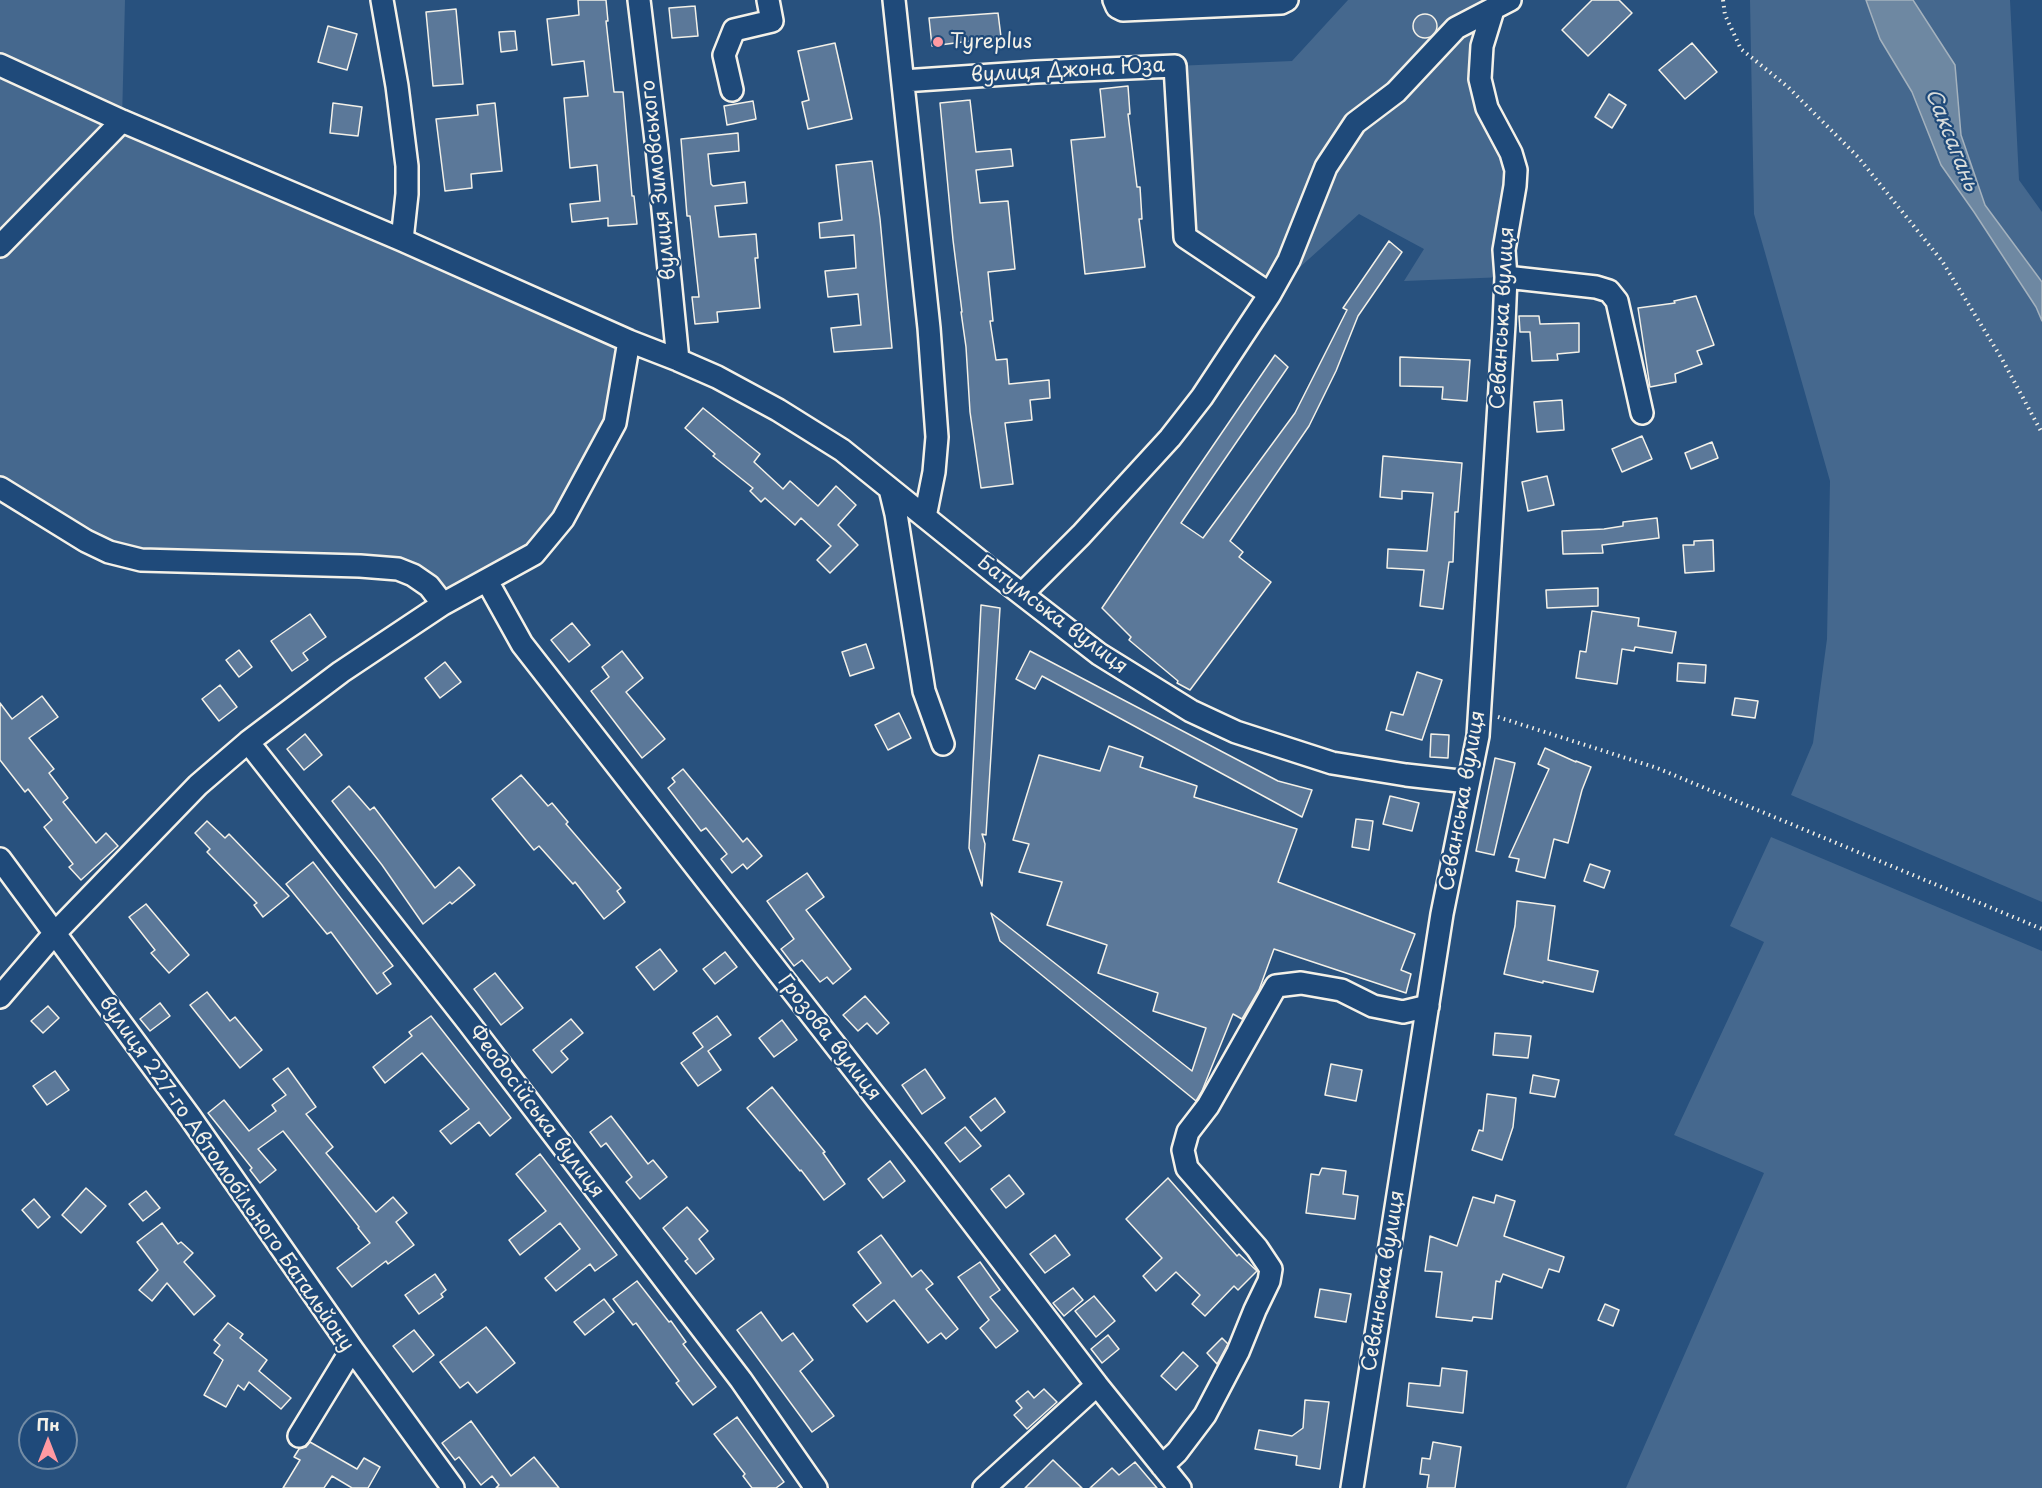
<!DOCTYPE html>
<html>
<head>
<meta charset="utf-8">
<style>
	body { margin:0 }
	#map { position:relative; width:2042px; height:1488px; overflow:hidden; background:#28517e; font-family:"Playpen Sans",sans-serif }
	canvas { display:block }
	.north { position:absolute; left:18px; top:1410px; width:60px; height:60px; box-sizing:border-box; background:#1f4a7a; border:2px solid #748da6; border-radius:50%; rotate:0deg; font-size:16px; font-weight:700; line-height:24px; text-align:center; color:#f4f1e8 }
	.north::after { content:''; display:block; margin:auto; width:21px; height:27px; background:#ff9aa2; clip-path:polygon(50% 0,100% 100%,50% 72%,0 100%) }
</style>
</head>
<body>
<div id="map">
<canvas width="2042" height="1488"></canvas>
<div class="north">Пн</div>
</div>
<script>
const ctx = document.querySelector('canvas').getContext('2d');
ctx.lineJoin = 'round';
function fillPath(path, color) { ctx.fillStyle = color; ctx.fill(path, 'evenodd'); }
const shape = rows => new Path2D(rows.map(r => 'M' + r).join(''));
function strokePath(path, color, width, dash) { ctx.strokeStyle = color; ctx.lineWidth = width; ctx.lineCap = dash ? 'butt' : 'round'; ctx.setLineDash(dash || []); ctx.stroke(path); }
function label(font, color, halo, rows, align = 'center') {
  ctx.font = font + ' "Playpen Sans",sans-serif'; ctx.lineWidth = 4.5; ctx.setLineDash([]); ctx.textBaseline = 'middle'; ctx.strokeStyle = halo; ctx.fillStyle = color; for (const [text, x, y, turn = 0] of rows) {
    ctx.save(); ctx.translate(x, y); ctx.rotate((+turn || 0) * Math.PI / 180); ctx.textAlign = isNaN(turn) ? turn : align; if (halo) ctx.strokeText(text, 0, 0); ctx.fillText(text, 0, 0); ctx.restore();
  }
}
const green = shape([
	[0,0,125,0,122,121,629,341,622,394,534,554,443,604,413,575,141,560,0,488],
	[1348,0,1510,0,1493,10,1480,79,1511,153,1506,277,1404,281,1424,249,1359,214,1270,294,1185,237,1175,66,1292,61],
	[1750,0,1866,0,1880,39,1912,92,1941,165,1974,212,2036,307,2042,321,2042,902,1791,795,1813,743,1827,639,1830,481,1754,214],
	[1913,0,2010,0,2019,180,2042,212,2042,282,1985,205,1961,135,1955,65],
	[1771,837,2042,951,2042,1488,1626,1488,1764,1173,1674,1135,1764,942,1730,926]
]);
const water = shape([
	[1866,0,1913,0,1955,65,1961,135,1985,205,2042,282,2042,321,2036,307,1974,212,1941,165,1912,92,1880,39,1866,0]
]);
const building = shape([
	[578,0,606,0,608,21,606,21,614,92,623,92,632,196,634,196,637,224,608,226,608,218,572,222,570,204,600,201,597,165,570,168,564,98,588,96,584,61,552,65,547,19,579,15,578,0],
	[1592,0,1619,0,1632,13,1588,56,1562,30,1592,0],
	[695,6,698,36,672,38,669,8,695,6],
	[456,9,463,84,433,86,426,12,456,9],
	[998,13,1001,37,932,46,929,18,998,13],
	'1413 26a12 12 0 1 1 24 0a12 12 0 1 1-24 0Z',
	[328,26,357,34,347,70,318,62,328,26],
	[515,31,517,50,501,52,499,32,515,31],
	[835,43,852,119,808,129,802,102,809,100,798,51,835,43],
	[1692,43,1717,72,1685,99,1659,70,1692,43],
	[1128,86,1130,114,1128,114,1137,187,1140,187,1142,219,1139,219,1145,267,1085,274,1071,140,1105,137,1100,89,1128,86],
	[1609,94,1626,105,1612,128,1595,117,1609,94],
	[970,100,976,152,1011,149,1013,166,976,170,980,203,1008,201,1015,269,988,272,993,321,990,321,996,360,1007,359,1009,384,1049,380,1050,398,1030,400,1032,420,1005,423,1013,484,981,488,970,412,966,347,961,312,962,312,953,240,940,103,970,100],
	[753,101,756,119,727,125,724,106,753,101],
	[333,103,362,107,358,136,330,133,333,103],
	[495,103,502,171,471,174,472,188,445,191,436,119,478,115,477,105,495,103],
	[738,133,739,151,708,154,711,184,713,186,745,182,747,203,715,206,719,237,756,234,758,258,755,258,760,308,717,312,718,322,695,324,692,297,699,297,690,216,687,216,681,139,738,133],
	[872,161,880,219,892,348,834,352,831,328,861,325,858,294,828,297,825,271,856,268,854,235,820,238,819,223,842,220,836,165,872,161],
	[1389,241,1402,252,1358,316,1336,371,1309,426,1230,541,1243,552,1239,557,1271,582,1190,690,1177,683,1178,681,1129,640,1131,637,1102,608,1275,355,1288,367,1181,523,1203,538,1295,413,1347,310,1343,308,1389,241],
	[1696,296,1714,345,1697,351,1702,364,1675,374,1676,382,1650,387,1638,308,1675,303,1674,301,1696,296],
	[1519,316,1539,316,1540,324,1579,323,1579,352,1557,354,1558,360,1532,361,1530,332,1520,332,1519,316],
	[1400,357,1470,360,1467,401,1442,399,1443,387,1400,386,1400,357],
	[1562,400,1564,430,1537,432,1534,402,1562,400],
	[703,408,760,454,754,462,783,489,790,481,818,506,836,486,856,505,838,525,858,545,830,573,817,560,831,546,801,518,795,525,765,498,761,502,750,491,753,488,713,456,715,454,685,428,703,408],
	[1642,436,1652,459,1622,472,1612,449,1642,436],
	[1712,442,1718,458,1691,469,1685,453,1712,442],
	[1383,456,1462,463,1458,512,1455,512,1453,562,1449,562,1443,609,1420,606,1424,570,1387,568,1388,549,1427,551,1433,493,1402,491,1402,499,1380,497,1383,456],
	[1547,476,1554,505,1528,511,1522,482,1547,476],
	[1657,518,1659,538,1602,545,1603,553,1563,554,1562,531,1604,529,1623,526,1623,522,1657,518],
	[1713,540,1714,571,1685,573,1683,545,1694,545,1694,541,1713,540],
	[1598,588,1598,606,1547,608,1546,590,1598,588],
	[981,605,1000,608,986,835,982,834,985,844,982,886,969,848,981,605],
	[1592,611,1639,618,1638,626,1676,632,1672,653,1635,647,1634,651,1622,649,1617,684,1576,678,1580,651,1586,652,1592,611],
	[310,614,326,637,303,653,308,660,292,671,271,641,310,614],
	[572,623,590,645,569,662,551,640,572,623],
	[866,644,874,668,850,676,842,652,866,644],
	[239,650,252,667,239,677,226,660,239,650],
	[622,651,643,678,626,692,665,739,642,758,591,691,609,677,602,667,622,651],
	[1030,651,1278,781,1312,790,1302,817,1042,676,1035,689,1016,679,1030,651],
	[445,662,461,682,440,698,425,678,445,662],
	[1678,663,1706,665,1705,683,1677,681,1678,663],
	[1417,672,1442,680,1422,740,1386,730,1391,712,1403,715,1417,672],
	[220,685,237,707,219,721,202,699,220,685],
	[42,696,58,717,29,738,54,769,49,773,68,798,63,802,96,843,106,833,118,846,81,880,69,867,73,864,44,827,52,820,28,789,25,792,0,760,0,703,12,719,42,696],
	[1735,698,1758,701,1755,718,1732,715,1735,698],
	[899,713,911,738,888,750,875,725,899,713],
	[305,734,322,755,304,770,287,749,305,734],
	[1431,734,1449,735,1448,758,1430,757,1431,734],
	[1109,746,1143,757,1140,767,1197,786,1194,797,1297,829,1278,882,1415,934,1401,970,1411,974,1406,993,1274,949,1259,990,1242,1019,1233,1014,1202,1091,1196,1101,1000,941,991,913,1192,1071,1206,1028,1153,1011,1158,993,1098,973,1107,945,1047,925,1062,882,1019,872,1029,844,1013,840,1039,755,1100,771,1109,746],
	[1545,748,1576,762,1576,761,1591,767,1582,790,1568,843,1554,839,1545,878,1516,871,1519,859,1509,857,1549,769,1538,764,1545,748],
	[1495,758,1515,763,1494,855,1476,851,1495,758],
	[683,769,743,842,747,838,762,856,747,869,743,864,732,873,721,859,727,854,706,828,701,831,668,788,675,782,672,778,683,769],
	[521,775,548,806,552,803,568,822,566,824,621,888,617,891,625,902,604,919,575,882,573,884,539,846,534,850,492,799,521,775],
	[349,786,370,810,374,807,435,888,459,867,475,885,452,904,450,902,423,924,382,865,332,801,349,786],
	[1390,796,1419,803,1412,831,1383,824,1390,796],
	[1356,819,1373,821,1369,850,1352,847,1356,819],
	[207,821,225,838,229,834,289,896,263,917,254,905,257,903,207,852,210,849,195,833,207,821],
	[313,862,393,966,383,973,391,984,377,994,331,932,327,934,286,884,313,862],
	[1590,864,1610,871,1604,888,1584,881,1590,864],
	[807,873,824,897,806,910,851,969,833,984,827,977,820,982,802,960,794,966,781,949,794,939,767,901,807,873],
	[1517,901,1555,906,1548,960,1598,971,1593,992,1543,981,1543,983,1504,974,1515,926,1517,901],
	[146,904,189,955,169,973,151,953,155,950,129,917,146,904],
	[660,949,677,971,654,990,636,967,660,949],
	[725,952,737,967,715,984,703,969,725,952],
	[495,973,523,1008,501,1025,474,989,495,973],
	[207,992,230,1021,235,1017,262,1050,240,1068,190,1005,207,992],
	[865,996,889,1023,877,1034,867,1023,858,1031,843,1015,865,996],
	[160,1003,170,1016,150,1031,140,1019,160,1003],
	[48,1006,59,1018,43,1033,31,1021,48,1006],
	[431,1016,511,1118,490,1136,479,1122,451,1144,440,1131,469,1109,422,1053,385,1083,373,1067,412,1036,409,1032,431,1016],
	[717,1016,731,1035,708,1051,721,1070,698,1086,681,1063,703,1047,693,1033,717,1016],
	[571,1019,583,1033,561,1051,568,1059,552,1073,533,1050,571,1019],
	[782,1020,797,1040,774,1057,759,1038,782,1020],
	[1495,1033,1531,1036,1528,1058,1493,1055,1495,1033],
	[1331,1064,1362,1070,1356,1101,1325,1095,1331,1064],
	[288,1068,316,1107,306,1114,333,1147,326,1153,376,1212,393,1197,407,1213,396,1222,414,1245,388,1264,386,1261,352,1287,337,1268,370,1243,358,1228,359,1227,283,1131,258,1149,276,1170,260,1183,250,1170,252,1168,208,1113,224,1100,249,1131,276,1111,272,1105,286,1095,273,1079,288,1068],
	[925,1069,945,1098,922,1114,902,1085,925,1069],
	[55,1071,69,1090,47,1105,33,1086,55,1071],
	[1533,1075,1559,1080,1555,1097,1530,1093,1533,1075],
	[772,1087,825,1152,823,1153,845,1184,824,1200,801,1170,800,1171,747,1108,772,1087],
	[1487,1094,1516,1098,1513,1127,1502,1160,1472,1150,1479,1130,1483,1131,1487,1094],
	[995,1098,1005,1112,981,1131,970,1117,995,1098],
	[611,1116,648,1164,653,1160,667,1177,640,1199,626,1182,632,1177,606,1143,601,1147,590,1132,611,1116],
	[965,1127,981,1146,960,1162,945,1143,965,1127],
	[540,1154,617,1255,595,1271,590,1264,556,1291,545,1278,580,1249,560,1223,520,1255,509,1240,546,1211,516,1174,540,1154],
	[890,1161,905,1181,883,1198,868,1179,890,1161],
	[1322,1168,1346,1171,1343,1194,1358,1196,1355,1219,1306,1213,1311,1174,1319,1175,1322,1168],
	[1009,1175,1024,1194,1006,1208,991,1189,1009,1175],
	[1168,1178,1237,1256,1239,1254,1257,1271,1238,1290,1234,1286,1205,1316,1192,1304,1200,1295,1176,1272,1156,1291,1143,1276,1162,1258,1126,1219,1168,1178],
	[86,1188,106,1206,81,1233,62,1215,86,1188],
	[146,1191,160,1208,143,1221,129,1204,146,1191],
	[1496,1195,1515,1201,1504,1236,1564,1257,1559,1272,1549,1269,1542,1288,1503,1274,1500,1282,1496,1281,1492,1319,1473,1317,1472,1321,1436,1317,1442,1272,1425,1271,1430,1236,1457,1246,1473,1197,1494,1203,1496,1195],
	[34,1199,50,1217,38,1228,22,1210,34,1199],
	[687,1207,708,1231,699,1239,714,1259,696,1274,685,1261,688,1259,663,1228,687,1207],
	[162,1223,178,1244,181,1242,193,1253,184,1262,215,1296,194,1315,167,1283,152,1301,139,1290,158,1270,137,1242,162,1223],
	[881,1235,912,1277,921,1270,933,1284,926,1289,958,1329,946,1339,941,1333,928,1343,894,1300,867,1322,853,1305,881,1283,858,1252,881,1235],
	[1055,1235,1070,1255,1045,1273,1030,1254,1055,1235],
	[980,1262,1000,1290,990,1297,1018,1331,996,1348,980,1328,989,1320,958,1277,980,1262],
	[435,1274,446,1290,441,1294,443,1297,419,1314,405,1295,435,1274],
	[637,1281,669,1322,671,1321,686,1342,683,1344,716,1387,693,1405,676,1383,679,1381,636,1323,633,1325,613,1299,637,1281],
	[1073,1288,1083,1300,1064,1316,1053,1303,1073,1288],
	[1320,1289,1351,1294,1346,1322,1315,1317,1320,1289],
	[1094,1296,1115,1321,1096,1337,1075,1311,1094,1296],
	[604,1299,614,1312,585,1335,574,1322,604,1299],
	[1605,1304,1619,1310,1613,1326,1598,1320,1605,1304],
	[761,1312,782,1341,793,1333,813,1360,800,1371,834,1416,812,1432,737,1330,761,1312],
	[228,1323,243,1334,240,1338,267,1360,259,1371,291,1398,281,1409,249,1382,244,1390,238,1385,226,1407,204,1395,223,1360,214,1353,220,1345,214,1340,228,1323],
	[486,1327,515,1363,477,1393,468,1382,460,1388,440,1362,486,1327],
	[414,1330,434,1355,413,1372,393,1346,414,1330],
	[1108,1335,1119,1349,1102,1363,1091,1349,1108,1335],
	[1222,1338,1228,1344,1217,1364,1207,1353,1222,1338],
	[1183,1352,1198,1366,1176,1390,1161,1376,1183,1352],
	[1442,1368,1467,1371,1463,1413,1407,1406,1409,1383,1440,1386,1442,1368],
	[1044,1389,1057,1402,1027,1429,1014,1415,1022,1408,1016,1401,1028,1391,1034,1398,1044,1389],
	[1305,1400,1329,1402,1320,1469,1296,1465,1297,1456,1255,1449,1259,1430,1292,1436,1303,1428,1305,1400],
	[737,1417,784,1482,776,1488,752,1488,743,1476,745,1474,714,1434,737,1417],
	[471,1421,511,1476,534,1457,559,1488,496,1488,499,1485,492,1476,481,1485,459,1457,455,1460,442,1443,471,1421],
	[310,1442,357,1469,364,1458,380,1467,368,1488,352,1488,332,1476,324,1488,283,1488,300,1460,294,1457,299,1449,306,1447,310,1442],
	[1433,1442,1461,1447,1455,1488,1427,1488,1429,1475,1420,1474,1422,1458,1430,1459,1433,1442],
	[1053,1460,1082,1488,1025,1488,1053,1460],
	[1135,1462,1157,1488,1090,1488,1112,1468,1119,1475,1135,1462]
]);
const path = shape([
	[1723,0,1725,15,1741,49,1788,87,1858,157,1942,261,2002,359,2042,433],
	[1498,717,1657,768,2042,929]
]);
const minor = shape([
	[382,0,397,86,407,166,407,194,402,240],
	[639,0,657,149,678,360],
	[894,0,929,328,937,437,934,472,925,517],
	[1114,0,1117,7,1123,10,1281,3,1287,0],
	[0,65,122,121,402,240,629,341,678,360,717,377,778,410,842,450,997,575,1099,654,1191,711,1236,732,1332,763,1406,775,1468,782],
	[903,81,1036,72,1175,66,1185,237,1270,294],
	[732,90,724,55,734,30,772,21,768,0],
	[0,246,122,121],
	[1506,277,1596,287,1609,291,1617,301,1642,413],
	[0,488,86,541,109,552,141,560,360,566,398,569,413,575,429,586,443,604],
	[890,489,896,514,924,691,943,744],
	[487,581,522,644,924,1159,1097,1385,1180,1488],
	[1022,594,1081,535,1170,438,1202,397,1270,294,1289,260,1326,167,1355,123,1396,92,1456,28,1510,0],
	[248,742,468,1022,741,1380,816,1488],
	[0,859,190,1117,352,1349,453,1488],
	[0,997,54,934,198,785,248,742,341,672,443,604,534,554,563,519,615,423,629,341],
	[299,1436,352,1349],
	[1162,1466,1177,1452,1205,1415,1238,1352,1255,1310,1269,1281,1271,1269,1257,1248,1187,1168,1183,1150,1188,1132,1208,1106,1276,986,1301,983,1341,990,1373,1006,1403,1012,1428,1006],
	[984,1488,1097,1385],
	[1352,1488,1442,914,1478,736,1504,324,1506,277,1504,250,1515,186,1516,170,1511,153,1487,108,1480,79,1482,46,1493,10]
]);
const markers = [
	[938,42,6,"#ff9aa2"]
];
const poiNames = [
	["Tyreplus",950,42]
];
const streetNames = [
	["вулиця Джона Юза",1068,71,-3],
	["вулиця Зимовського",659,180,-96],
	["Севанська вулиця",1503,318,-87],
	["Батумська вулиця",1052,615,37],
	["Севанська вулиця",1463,801,-80],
	["Грозова вулиця",829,1038,52],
	["Феодосійська вулиця",536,1112,53],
	["вулиця 227-го Автомобільного Батальйону",226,1174,55],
	["Севанська вулиця",1384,1281,-81]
];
const waterNames = [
	["Саксагань",1951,140,68]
];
fillPath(green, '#45688e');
fillPath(water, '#6e88a2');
strokePath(water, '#a4b2be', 1.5);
fillPath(building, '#5b7899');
strokePath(building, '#f4f1e8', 1.5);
strokePath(minor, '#f4f1e8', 26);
strokePath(path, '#f4f1e8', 4, [1.5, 4.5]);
strokePath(minor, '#1f4a7a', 21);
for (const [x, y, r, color] of markers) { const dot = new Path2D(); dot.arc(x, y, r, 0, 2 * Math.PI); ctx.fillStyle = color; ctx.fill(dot); strokePath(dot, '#1f4a7a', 2); }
label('20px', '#f4f1e8', '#1f4a7a', poiNames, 'left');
label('20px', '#f4f1e8', '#1f4a7a', streetNames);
label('italic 21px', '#d9dcda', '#1f4a7a', waterNames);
</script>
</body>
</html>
